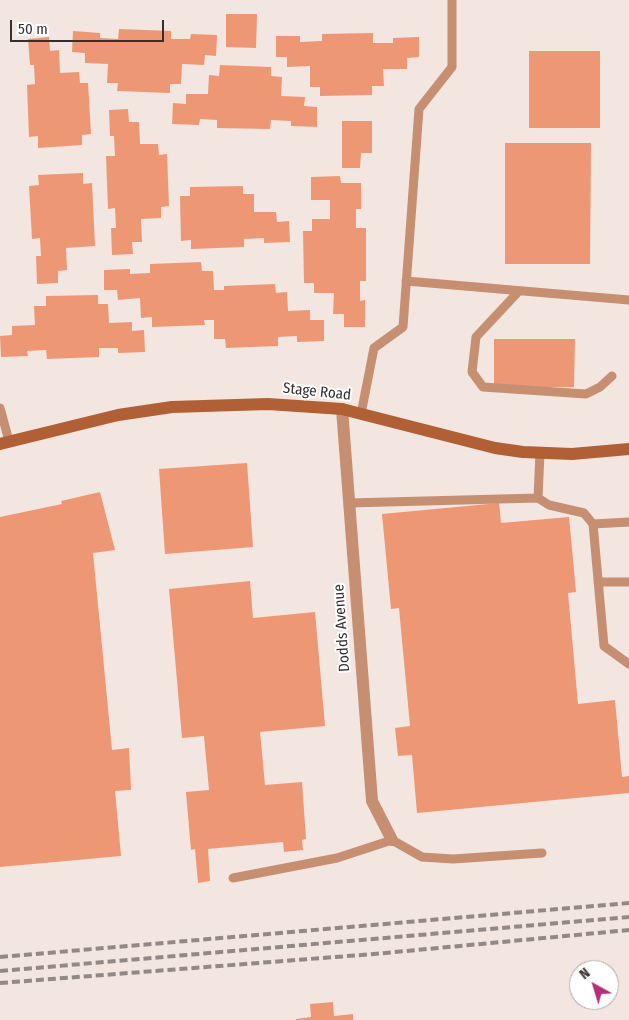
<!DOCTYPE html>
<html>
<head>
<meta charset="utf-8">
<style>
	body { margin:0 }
	#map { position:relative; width:629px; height:1020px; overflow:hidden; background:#f3e5e0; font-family:"Fira Sans Condensed",sans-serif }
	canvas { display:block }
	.north { position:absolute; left:569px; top:960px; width:50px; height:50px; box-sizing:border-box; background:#fff; border:1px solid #aeacab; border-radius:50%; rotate:321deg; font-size:14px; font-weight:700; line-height:20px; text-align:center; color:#35302e }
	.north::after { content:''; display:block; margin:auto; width:18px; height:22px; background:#b32f76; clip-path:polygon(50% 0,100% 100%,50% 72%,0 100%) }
	.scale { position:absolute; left:10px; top:20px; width:154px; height:22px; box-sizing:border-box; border:2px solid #35302e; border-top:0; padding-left:6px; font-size:15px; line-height:18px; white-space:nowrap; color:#35302e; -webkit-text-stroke:4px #fff; paint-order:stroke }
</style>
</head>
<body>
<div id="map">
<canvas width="629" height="1020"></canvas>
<div class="north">N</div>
<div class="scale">50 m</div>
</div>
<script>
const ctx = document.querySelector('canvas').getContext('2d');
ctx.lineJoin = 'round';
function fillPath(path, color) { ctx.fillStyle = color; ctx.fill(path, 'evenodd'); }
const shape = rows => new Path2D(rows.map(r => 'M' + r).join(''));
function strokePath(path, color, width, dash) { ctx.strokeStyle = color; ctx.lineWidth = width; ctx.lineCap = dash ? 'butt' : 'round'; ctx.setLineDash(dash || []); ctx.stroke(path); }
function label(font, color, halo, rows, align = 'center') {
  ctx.font = font + ' "Fira Sans Condensed",sans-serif'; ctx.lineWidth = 4; ctx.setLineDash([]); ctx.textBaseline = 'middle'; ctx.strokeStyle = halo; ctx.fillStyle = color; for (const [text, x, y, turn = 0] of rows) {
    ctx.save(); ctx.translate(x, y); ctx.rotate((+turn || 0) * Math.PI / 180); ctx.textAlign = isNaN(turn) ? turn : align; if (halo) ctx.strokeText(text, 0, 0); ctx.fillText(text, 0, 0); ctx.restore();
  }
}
const building = shape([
	[226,14,257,14,256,48,226,47],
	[119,29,171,31,171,39,190,39,191,34,217,35,216,56,205,55,204,65,182,64,181,84,170,84,170,93,117,91,118,83,107,83,108,64,85,63,85,53,72,52,73,31,100,33,100,38,118,39],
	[373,33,373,43,393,43,393,38,419,37,419,57,407,58,407,69,383,69,384,86,372,86,372,95,320,96,320,87,310,87,310,66,287,67,287,57,276,57,276,36,300,36,300,42,322,41,322,34],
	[49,37,50,51,59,50,60,73,79,72,80,83,88,83,91,134,82,135,82,145,38,148,38,136,29,137,27,85,35,84,34,65,30,65,28,39],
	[529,51,600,51,600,128,529,128],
	[220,65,271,67,271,76,282,77,281,96,305,97,304,106,317,107,317,127,291,126,291,121,271,120,270,129,217,128,217,120,200,119,199,125,172,124,173,103,186,104,186,94,208,94,209,75,219,76],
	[128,109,129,122,139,122,140,144,158,144,159,155,167,154,169,206,161,207,161,218,141,219,142,242,132,242,133,254,112,255,111,228,116,228,115,208,108,209,106,156,115,156,114,136,110,136,109,110],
	[342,121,372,121,372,153,361,153,360,168,342,168],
	[505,143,591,143,590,264,505,264],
	[83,173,83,184,92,183,95,246,66,248,67,270,58,271,58,283,37,284,36,256,41,256,40,238,32,239,29,186,39,185,38,175],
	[340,176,341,183,361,183,361,209,356,209,356,228,366,228,366,281,360,281,360,301,365,300,365,327,344,327,344,314,333,314,334,293,314,293,314,283,304,283,303,231,312,231,312,219,330,219,330,200,311,200,311,177],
	[243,186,243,194,254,194,254,212,276,212,277,222,289,221,290,242,264,243,264,238,244,239,244,247,191,249,191,240,181,241,180,196,190,196,190,187],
	[201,262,202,271,213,271,214,290,224,290,224,286,275,284,276,293,287,292,288,311,310,310,310,320,324,320,324,341,297,342,297,336,278,337,278,346,226,348,225,339,214,339,214,320,204,320,205,325,152,327,152,317,141,318,140,298,118,300,117,290,104,290,104,270,130,269,130,274,150,273,150,264],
	[98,295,98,304,108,304,109,323,132,322,132,331,144,330,145,352,118,353,118,348,99,348,99,357,47,359,46,350,27,351,28,356,1,357,0,336,12,335,12,326,35,325,34,306,46,306,46,296],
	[494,339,575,339,574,387,494,387],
	[247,463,253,547,165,554,159,469],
	[100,492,115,550,93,553,112,750,129,748,131,790,115,791,121,856,0,867,0,517,62,504,61,501],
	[499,503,501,523,569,517,576,592,568,593,578,704,615,700,622,777,629,776,629,793,417,813,412,755,398,756,395,728,410,726,399,608,391,609,382,514],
	[250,581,253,618,315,612,325,726,260,732,265,785,302,782,306,839,302,840,303,850,284,852,283,842,208,849,210,881,198,883,195,849,191,850,186,792,209,790,204,736,182,738,169,589],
	[333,1002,334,1016,353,1014,353,1020,296,1020,296,1019,311,1017,310,1004]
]);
const lane = shape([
	[406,281,629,300],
	[519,291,476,337,472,372,483,387,586,394,600,387,612,376],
	[0,408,9,441],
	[361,414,374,348,403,327,419,109,452,67,452,0],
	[540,453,538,498,549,505,584,513,593,524,604,646,629,664],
	[349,503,538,498],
	[593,524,629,522],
	[598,582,629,582],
	[233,878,337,858,392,840,422,857,453,859,542,853]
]);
const street = shape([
	[342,409,372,801,392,840]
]);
const secondary = shape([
	[0,444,118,415,172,407,268,404,342,409,495,448,523,452,572,454,629,449]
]);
const rail = shape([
	[0,957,629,903],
	[0,971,629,917],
	[0,983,374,954,629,930]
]);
const streetNames = [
	["Stage Road",317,392,6],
	["Dodds Avenue",342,628,-94]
];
fillPath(building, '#ee9774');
strokePath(lane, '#c68f72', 9);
strokePath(street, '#c68f72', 12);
strokePath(secondary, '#b06034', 12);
strokePath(rail, '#928885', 4, [8, 4]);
label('15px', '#35302e', '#fff', streetNames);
</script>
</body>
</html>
